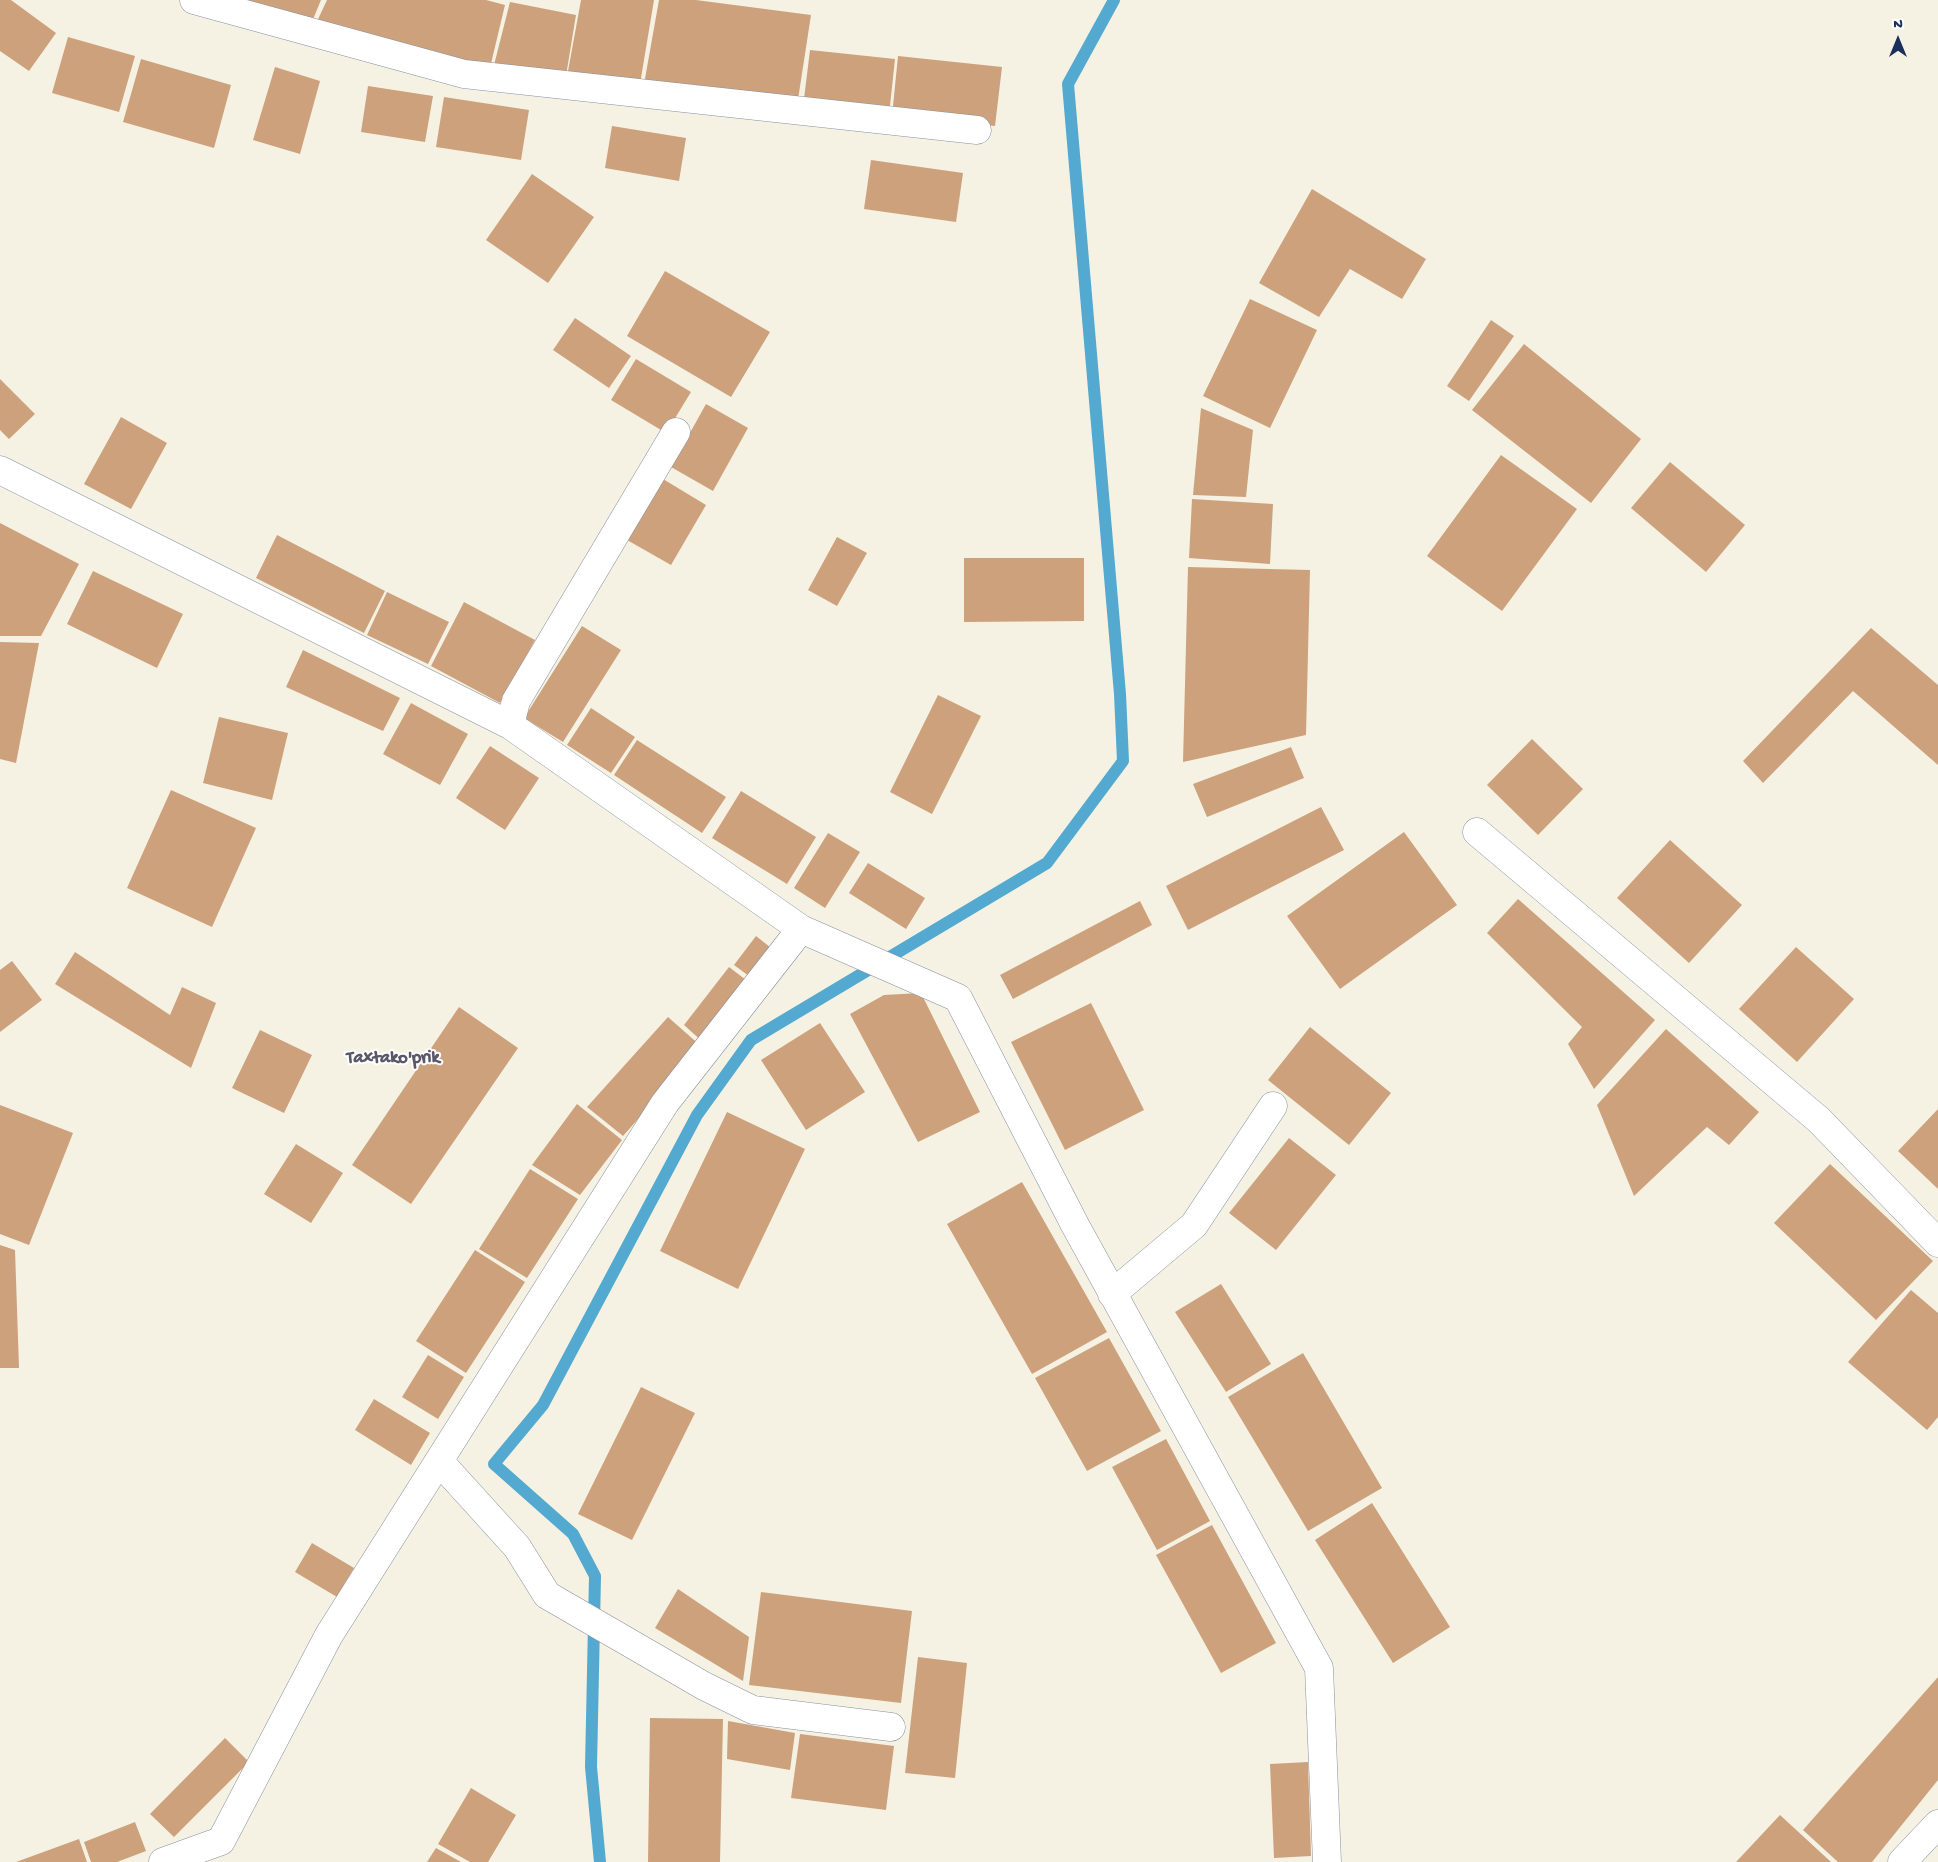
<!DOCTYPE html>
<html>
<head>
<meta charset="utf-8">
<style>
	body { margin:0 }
	#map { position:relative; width:1938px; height:1862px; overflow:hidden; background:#f5f2e3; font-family:"Gochi Hand",sans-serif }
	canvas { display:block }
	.north { position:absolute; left:1873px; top:15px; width:50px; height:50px; -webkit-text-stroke:4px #fff; paint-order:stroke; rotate:0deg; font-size:14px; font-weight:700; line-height:20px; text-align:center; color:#1b2f5e }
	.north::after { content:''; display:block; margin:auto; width:18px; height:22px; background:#1b2f5e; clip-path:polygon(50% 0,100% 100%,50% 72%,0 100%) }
</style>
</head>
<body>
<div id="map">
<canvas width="1938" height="1862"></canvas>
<div class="north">N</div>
</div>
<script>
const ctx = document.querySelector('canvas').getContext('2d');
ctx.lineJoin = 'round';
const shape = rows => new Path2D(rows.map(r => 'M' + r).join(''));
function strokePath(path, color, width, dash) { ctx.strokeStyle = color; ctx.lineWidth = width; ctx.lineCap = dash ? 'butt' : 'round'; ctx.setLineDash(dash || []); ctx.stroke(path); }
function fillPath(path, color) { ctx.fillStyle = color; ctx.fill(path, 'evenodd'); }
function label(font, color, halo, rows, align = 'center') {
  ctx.font = font + ' "Gochi Hand",sans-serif'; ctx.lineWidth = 4; ctx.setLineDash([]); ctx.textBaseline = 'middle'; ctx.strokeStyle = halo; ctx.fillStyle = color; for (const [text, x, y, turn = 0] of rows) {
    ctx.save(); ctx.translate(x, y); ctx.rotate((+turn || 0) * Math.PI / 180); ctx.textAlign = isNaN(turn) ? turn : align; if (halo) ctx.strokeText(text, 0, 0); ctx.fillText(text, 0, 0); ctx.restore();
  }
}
const stream = shape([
	[600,1862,591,1767,595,1576,573,1534,494,1464,543,1405,697,1115,751,1040,1047,863,1123,761,1120,694,1068,84,1114,0]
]);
const building = shape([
	[0,0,11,0,56,33,29,71,0,51],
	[238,0,321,0,309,29],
	[327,0,486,0,505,5,489,72,313,30],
	[581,0,654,0,639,90,566,82],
	[659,0,696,0,811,15,797,106,643,90],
	[510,2,576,15,565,82,492,73],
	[68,37,135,56,119,112,52,93],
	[810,50,895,59,889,115,803,107],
	[898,56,1002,67,995,126,892,116],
	[141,59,231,85,214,148,123,122],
	[275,67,320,81,300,154,253,140],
	[368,86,433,96,425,142,361,132],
	[444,97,529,110,521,160,436,147],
	[612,126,686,138,679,181,605,168],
	[871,160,963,173,956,222,864,209],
	[532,174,594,217,548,283,486,240],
	[1312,189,1426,259,1402,299,1350,269,1319,317,1259,283],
	[665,271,770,332,731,397,627,336],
	[1250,299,1317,330,1270,428,1203,396],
	[575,318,631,356,609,388,553,350],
	[1491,320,1514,336,1469,401,1447,386],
	[1524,344,1641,439,1591,503,1472,410],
	[636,359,691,392,666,433,611,400],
	[0,379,35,414,9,439,0,430],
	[706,404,748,428,713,491,671,467],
	[1201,408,1253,430,1246,497,1193,495],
	[121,417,167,443,131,509,84,484],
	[1501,455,1577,509,1502,611,1427,556],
	[1670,462,1745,525,1706,572,1631,508],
	[663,479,706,505,671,565,627,540],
	[1192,499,1273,504,1270,564,1189,558],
	[0,523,79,564,41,636,0,636],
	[277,535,385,591,364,633,256,578],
	[837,537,867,553,837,606,808,590],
	[964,558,1084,558,1084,621,964,622],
	[1188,567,1310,570,1306,735,1183,762],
	[93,571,183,614,157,668,67,624],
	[387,592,449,622,428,664,367,635],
	[464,602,535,640,500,703,431,666],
	[582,626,621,650,563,742,524,718],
	[1871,628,1938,685,1938,765,1853,691,1763,783,1743,761],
	[0,642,39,643,16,763,0,759],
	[303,650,400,698,383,731,286,687],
	[938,695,981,716,932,814,890,792],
	[411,703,468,734,440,785,383,754],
	[591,708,635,737,611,773,567,745],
	[219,717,288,733,272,800,203,783],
	[1532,739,1583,789,1538,835,1487,785],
	[637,740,726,797,702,833,614,775],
	[490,746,539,778,505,830,456,798],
	[1291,747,1304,778,1207,817,1193,784],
	[171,790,256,828,212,927,127,888],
	[741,791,816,837,787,884,712,838],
	[1321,807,1344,850,1188,930,1166,886],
	[1404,832,1457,905,1340,989,1287,916],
	[828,833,860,852,825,908,794,888],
	[1670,840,1742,905,1689,963,1617,898],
	[868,863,925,898,906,929,849,893],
	[1518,899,1655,1020,1594,1089,1568,1044,1582,1027,1487,933],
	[1140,901,1152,925,1013,999,1000,975],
	[756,936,775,951,753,979,734,965],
	[1796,947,1854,999,1797,1062,1739,1009],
	[75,952,170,1015,182,987,216,1003,191,1068,55,984],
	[12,961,42,1000,0,1032,0,970],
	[729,967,750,983,705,1044,684,1025],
	[921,993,980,1112,918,1142,850,1014,884,995],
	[1091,1003,1144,1110,1065,1150,1011,1042],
	[459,1007,518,1048,411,1204,352,1165],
	[668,1017,702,1047,623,1136,587,1107],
	[820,1023,865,1092,806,1130,761,1060],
	[1310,1027,1391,1093,1349,1145,1268,1080],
	[1666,1029,1759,1112,1729,1145,1707,1127,1634,1196,1597,1105],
	[260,1030,312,1055,284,1113,232,1088],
	[577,1104,622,1140,580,1195,532,1165],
	[0,1105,73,1133,29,1245,0,1234],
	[1938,1109,1938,1189,1898,1151],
	[727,1112,805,1149,738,1289,660,1251],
	[1289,1138,1336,1175,1276,1250,1229,1213],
	[296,1144,343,1173,311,1223,264,1194],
	[1830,1164,1933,1261,1876,1320,1774,1223],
	[530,1169,578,1199,527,1278,479,1249],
	[1022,1182,1107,1332,1032,1374,947,1224],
	[0,1245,15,1250,19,1368,0,1368],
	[475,1250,525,1282,466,1373,416,1341],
	[1221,1284,1271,1364,1226,1392,1175,1312],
	[1911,1290,1938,1313,1938,1417,1927,1430,1848,1362],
	[1109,1338,1161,1431,1087,1471,1035,1378],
	[1303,1353,1382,1488,1308,1531,1228,1397],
	[428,1355,464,1377,438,1419,402,1397],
	[641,1387,695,1413,632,1540,578,1514],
	[374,1399,430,1433,411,1465,355,1430],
	[1166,1439,1210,1521,1157,1550,1112,1467],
	[1372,1503,1450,1627,1393,1663,1315,1540],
	[1212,1525,1276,1643,1221,1673,1156,1555],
	[312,1543,354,1568,337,1597,295,1572],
	[678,1589,749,1637,743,1681,655,1628],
	[761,1592,912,1611,901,1703,749,1685],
	[918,1657,967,1663,955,1778,905,1773],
	[1938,1677,1938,1780,1872,1862,1838,1862,1803,1830],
	[650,1718,723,1719,720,1862,648,1862],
	[728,1721,795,1733,790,1770,727,1759],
	[800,1734,894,1746,886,1810,791,1798],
	[225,1738,249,1762,174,1837,150,1814],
	[1308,1762,1311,1856,1274,1858,1270,1764],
	[471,1788,516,1815,488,1862,470,1862,438,1844],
	[1780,1815,1831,1862,1736,1862],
	[135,1822,146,1851,117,1862,91,1862,84,1842],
	[79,1839,87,1862,16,1862],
	[436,1848,461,1862,427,1862]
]);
const street = shape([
	[194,0,464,74,977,130],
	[0,470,510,725,801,929,958,998,1075,1225,1319,1668,1327,1862],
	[510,725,516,701,676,432],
	[1477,832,1819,1120,1938,1243],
	[1112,1294,1194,1225,1273,1106],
	[439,1461,517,1547,547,1595,704,1686,753,1710,891,1727],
	[163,1862,221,1841,329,1635,665,1103,801,929],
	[1902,1862,1938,1824]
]);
const quarterNames = [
	["Taxtako'prik",393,1059]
];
strokePath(stream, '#54a9d0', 12);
fillPath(building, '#cda17c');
strokePath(street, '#8890a0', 29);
strokePath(street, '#fff', 28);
label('bold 18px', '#595768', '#fff', quarterNames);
</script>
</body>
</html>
